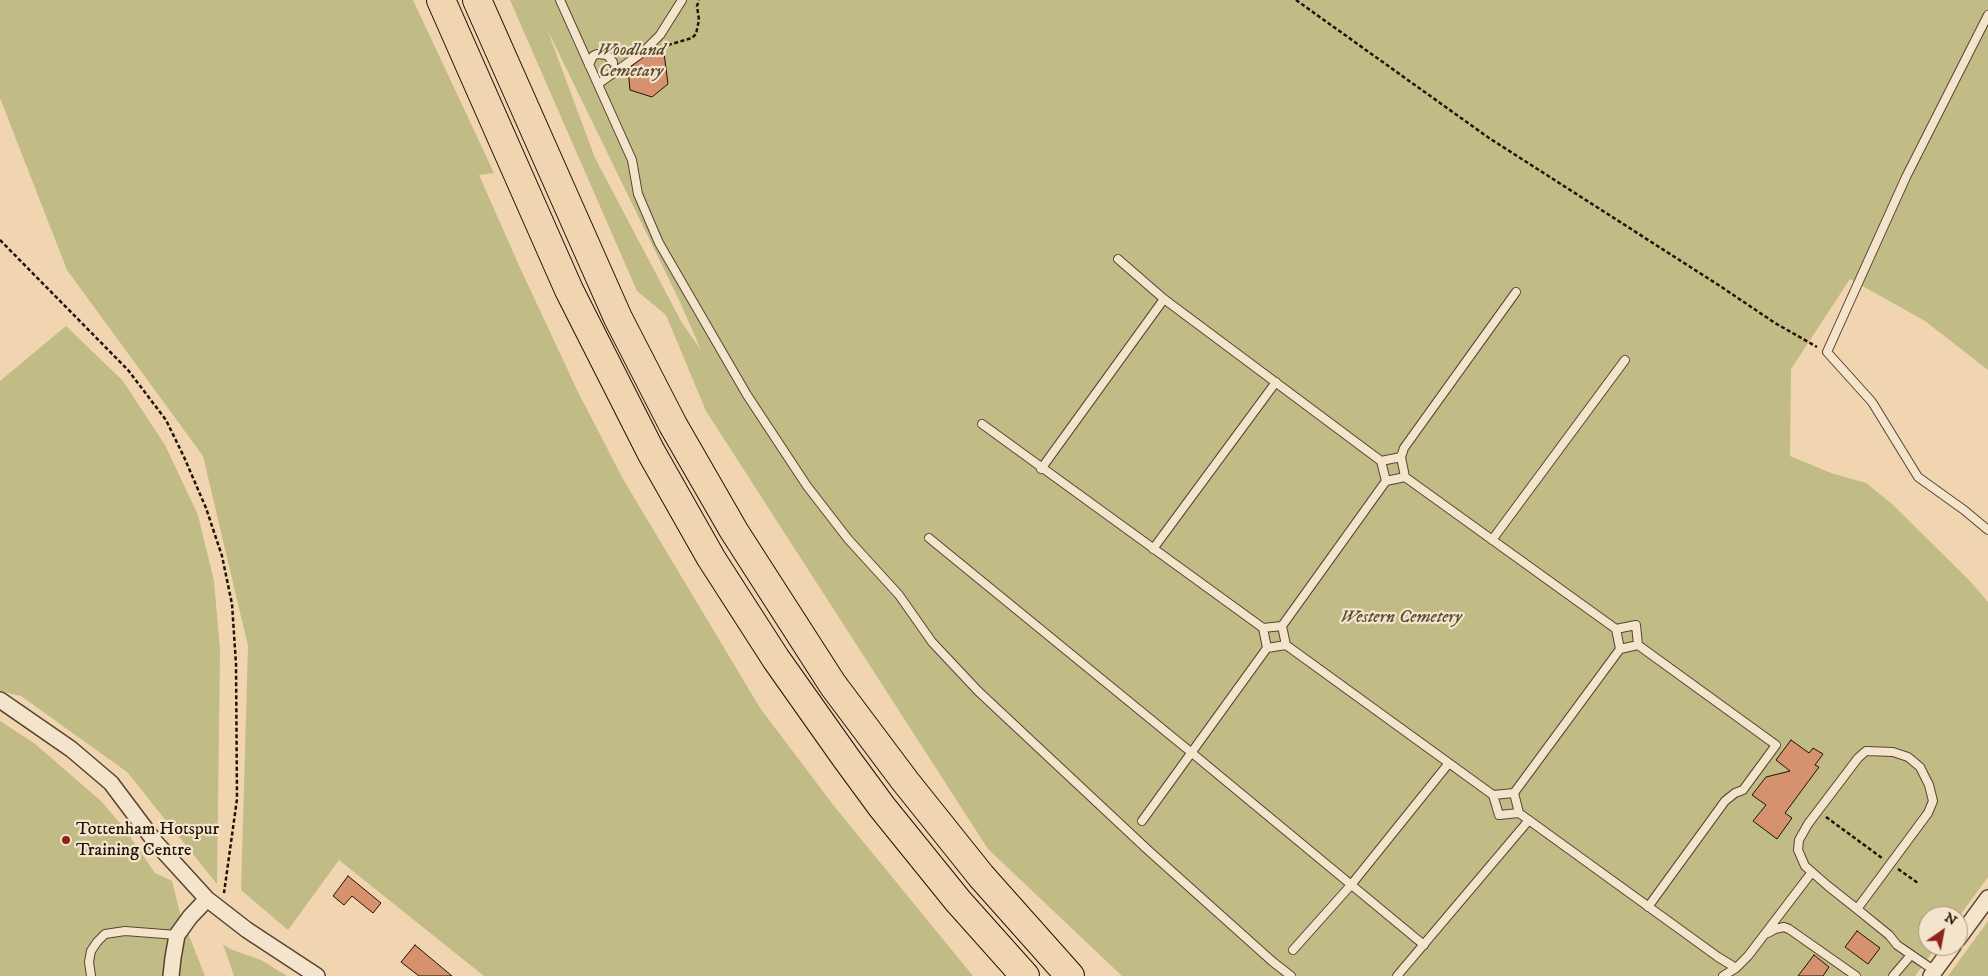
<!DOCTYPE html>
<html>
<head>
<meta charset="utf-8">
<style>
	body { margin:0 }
	#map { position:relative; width:1988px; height:976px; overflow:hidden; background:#f0d5b0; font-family:"IM FELL DW Pica",serif }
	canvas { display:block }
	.north { position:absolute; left:1918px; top:906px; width:50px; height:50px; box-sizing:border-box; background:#f5e4cc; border:1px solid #a0907e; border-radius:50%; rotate:33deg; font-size:14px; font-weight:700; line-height:20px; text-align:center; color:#211308 }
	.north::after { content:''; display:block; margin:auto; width:18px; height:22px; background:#8f2418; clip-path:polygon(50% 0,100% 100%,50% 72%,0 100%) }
</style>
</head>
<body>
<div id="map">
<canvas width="1988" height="976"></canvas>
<div class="north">N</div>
</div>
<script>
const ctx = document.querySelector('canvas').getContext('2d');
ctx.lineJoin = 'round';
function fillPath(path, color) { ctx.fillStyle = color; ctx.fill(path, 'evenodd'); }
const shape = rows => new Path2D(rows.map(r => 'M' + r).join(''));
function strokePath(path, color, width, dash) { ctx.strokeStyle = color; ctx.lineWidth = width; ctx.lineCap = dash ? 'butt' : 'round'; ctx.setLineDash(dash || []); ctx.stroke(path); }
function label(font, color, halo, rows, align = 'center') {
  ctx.font = font + ' "IM FELL DW Pica",serif'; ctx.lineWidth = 4.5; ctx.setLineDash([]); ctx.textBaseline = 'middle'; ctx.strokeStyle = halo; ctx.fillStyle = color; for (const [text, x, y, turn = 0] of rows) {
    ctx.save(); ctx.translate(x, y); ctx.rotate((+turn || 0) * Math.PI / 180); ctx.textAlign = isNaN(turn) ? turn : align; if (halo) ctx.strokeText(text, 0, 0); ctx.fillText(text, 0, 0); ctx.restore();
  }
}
const green = shape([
	[0,0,413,0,494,173,479,175,521,270,578,392,623,479,760,708,834,806,973,976,484,976,339,860,288,930,241,890,248,646,203,456,67,270,0,98],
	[510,0,1988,0,1988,370,1925,321,1850,279,1791,369,1790,456,1831,473,1866,483,1892,504,1968,579,1988,602,1988,877,1958,918,1958,916,1928,916,1928,946,1937,946,1915,976,1122,976,988,849,706,411,666,315,637,291],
	[547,29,680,302,701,350,682,323,595,158],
	[66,326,123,381,165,445,198,515,214,581,220,649,217,884,127,772,21,696,0,691,0,381],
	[0,721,34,743,101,801,124,828,155,873,172,881,180,913,205,976,0,976],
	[1988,921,1988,976,1948,976],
	[223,944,230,949,261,960,287,976,234,976]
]);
const building = shape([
	[654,49,664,53,668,84,652,97,630,90,628,69,654,49],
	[1791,740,1809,753,1813,748,1823,754,1815,765,1819,767,1785,813,1792,818,1777,839,1753,821,1766,805,1752,795,1766,777,1790,771,1776,760,1791,740],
	[348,876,381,903,373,913,352,896,344,905,333,896,348,876],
	[1857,931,1880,948,1868,964,1845,947,1857,931],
	[415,945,452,976,419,976,401,962,415,945],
	[1814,955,1829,967,1823,976,1798,976,1814,955]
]);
const path = shape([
	[1296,0,1489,138,1720,286,1775,323,1817,347],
	[668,45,692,38,696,34,699,20,697,6,699,0],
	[0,240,128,370,166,420,184,457,206,508,222,556,232,604,236,664,237,799,224,893],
	[1826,817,1882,858],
	[1898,869,1918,883]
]);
const service = shape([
	[560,0,632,160,638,194,659,243,747,395,807,486,848,539,899,595,932,642,978,691,1149,851,1273,962,1291,976],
	[1988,15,1906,177,1827,352,1872,402,1918,477,1964,510,1988,530],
	[589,65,593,56,597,54,607,55,613,62,613,69,611,75],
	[598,84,643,52,660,35,682,0],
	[1118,259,1164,299,1381,461,1401,457,1405,477,1616,629],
	[982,424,1263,628,1282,626,1286,645,1493,795,1514,793,1519,813,1718,957,1736,968],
	[1401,457,1404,448,1516,292],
	[1381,461,1386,481,1405,477],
	[1041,469,1164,299],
	[929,538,1192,753,1424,945],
	[1492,540,1625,360],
	[1153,549,1276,382],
	[1282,626,1386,481],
	[1263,628,1267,648,1286,645],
	[1638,645,1776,745,1743,790,1735,793,1725,801,1648,907],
	[1514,793,1620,649,1638,645,1636,625,1616,629,1620,649],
	[1493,795,1499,815,1519,813],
	[1142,821,1267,648],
	[1857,909,1928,813,1933,801,1929,785,1920,767,1908,757,1893,752,1866,751,1858,758,1808,824,1799,840,1798,850,1805,866,1828,886,1857,909,1889,935,1897,945,1935,971],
	[1768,933,1775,929,1784,927,1789,929,1856,976],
	[1293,950,1351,885,1449,763],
	[91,976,89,962,91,951,97,942,105,934,125,931,177,935],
	[1397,976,1529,820],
	[1723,976,1736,968,1748,956,1812,872],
	[1893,976,1911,955]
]);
const minor = shape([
	[0,700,71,749,111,783,156,843,207,899,247,930,317,976],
	[1958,939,1988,898],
	[171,976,173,958,177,935,190,917,207,899],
	[1931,976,1953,946]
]);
const motorway = shape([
	[441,0,569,290,651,452,711,558,776,659,846,758,882,807,958,901,1025,976],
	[477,0,618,318,673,425,734,531,833,685,905,781,981,876,1070,976]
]);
const markers = [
	[66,840,5,"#8f2418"]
];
const parkNames = [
	["Woodland",631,51],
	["Cemetary",631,72],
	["Western Cemetery",1401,618]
];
const poiNames = [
	["Tottenham Hotspur",76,830],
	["Training Centre",76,851]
];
fillPath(green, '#c1bb86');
fillPath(building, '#d6916f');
strokePath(building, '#211308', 1);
strokePath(service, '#554432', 10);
strokePath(minor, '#554432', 18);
strokePath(motorway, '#211308', 30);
strokePath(path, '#211308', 2.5, [4, 2.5]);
strokePath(service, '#f5e4cc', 8);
strokePath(minor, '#f5e4cc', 15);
strokePath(motorway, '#f0d5b0', 28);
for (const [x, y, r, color] of markers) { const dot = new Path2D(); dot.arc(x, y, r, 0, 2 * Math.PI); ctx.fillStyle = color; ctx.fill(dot); strokePath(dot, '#f5e4cc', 2); }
label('italic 18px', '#594e34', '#f5e4cc', parkNames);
label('18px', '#211308', '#f5e4cc', poiNames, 'left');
</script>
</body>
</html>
